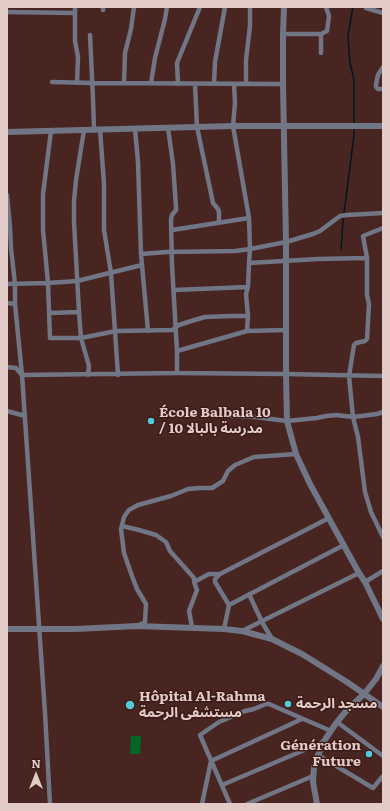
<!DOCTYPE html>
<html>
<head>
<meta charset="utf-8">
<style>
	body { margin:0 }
	#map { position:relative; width:390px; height:811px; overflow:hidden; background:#482520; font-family:Literata,serif }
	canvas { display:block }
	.frame { position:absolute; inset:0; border:8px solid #e3ccc8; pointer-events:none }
	.north { position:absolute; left:16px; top:755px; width:40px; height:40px; -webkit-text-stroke:3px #3c1b17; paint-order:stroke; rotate:0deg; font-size:11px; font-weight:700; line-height:16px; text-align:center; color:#e3ccc8 }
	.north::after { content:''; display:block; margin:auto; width:14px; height:18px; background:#e3ccc8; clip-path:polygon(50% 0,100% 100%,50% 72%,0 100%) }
</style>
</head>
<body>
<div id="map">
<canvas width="390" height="811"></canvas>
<div class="frame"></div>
<div class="north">N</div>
</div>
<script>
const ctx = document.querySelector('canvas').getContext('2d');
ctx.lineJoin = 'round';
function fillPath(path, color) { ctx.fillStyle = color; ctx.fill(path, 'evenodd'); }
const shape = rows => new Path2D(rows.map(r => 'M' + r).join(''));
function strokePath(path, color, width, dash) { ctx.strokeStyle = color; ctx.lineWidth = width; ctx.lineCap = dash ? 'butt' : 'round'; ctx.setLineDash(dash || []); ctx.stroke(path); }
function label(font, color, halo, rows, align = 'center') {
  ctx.font = font + ' Literata,"Noto Sans Arabic",serif'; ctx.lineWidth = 3; ctx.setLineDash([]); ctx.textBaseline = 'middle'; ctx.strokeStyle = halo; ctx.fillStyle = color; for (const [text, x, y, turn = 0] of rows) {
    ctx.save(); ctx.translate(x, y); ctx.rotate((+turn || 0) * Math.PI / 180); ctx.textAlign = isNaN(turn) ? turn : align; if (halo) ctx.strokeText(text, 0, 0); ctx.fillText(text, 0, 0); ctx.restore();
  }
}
const green = shape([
	[131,736,141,736,140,754,130,754]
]);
const stream = shape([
	[353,7,348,36,350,63,354,80,354,125],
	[341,250,343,221,354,135,354,129]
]);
const minor = shape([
	[75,7,75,41,78,57,77,83],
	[103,7,103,10],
	[366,7,366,8,383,13],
	[7,12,75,13],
	[283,34,321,34],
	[90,35,93,98,94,129],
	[321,53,321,34,327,31,329,16,326,7],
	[383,67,378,75,376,84,376,87,378,89,383,89],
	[52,82,92,83,283,84],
	[124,83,125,53,131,29,134,7],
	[151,83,155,58,165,19,167,7],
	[178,84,177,63,200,7],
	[195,84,197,127,213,203,218,209,219,212,219,223],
	[214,84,215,62,225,7],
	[234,84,235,103,233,126,249,218,250,249,249,263,248,287,246,294,248,316],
	[246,84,246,60,250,26,250,7],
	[168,128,173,164,176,207,176,210,172,215,171,219,172,265,177,351],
	[100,129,104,184,104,230,111,273,118,375],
	[135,129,138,162,141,254,148,331],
	[84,130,76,180,74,201,74,222,79,312,81,338,89,366,88,375],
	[51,131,43,194,43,230,48,283,50,338,81,338,116,331,172,330,179,325,188,322,205,317,231,316,248,316,247,331],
	[7,195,10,227,11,248,15,284,15,304,22,375,45,713,50,804],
	[383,228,363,236,367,258,367,295,369,304,367,339,365,341,356,343,354,345,349,376,353,417,358,437,365,492,371,512,383,537],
	[172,230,249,218],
	[141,254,167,252,235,251,250,249,286,242,313,234,320,231,340,216,347,215,383,213],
	[249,263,318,259,367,258],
	[7,284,48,283,77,281,142,265],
	[174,290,248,287],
	[7,303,15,304],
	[49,313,79,312],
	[7,367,16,368,22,375,177,373,286,374,383,376],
	[177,373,177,351,247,331,286,330],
	[7,411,25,416],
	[212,415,255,417,287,421,317,418,326,416,336,415,353,417,377,414,383,412],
	[122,526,139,530,156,535,166,542,170,551,194,578,194,582],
	[365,582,383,571],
	[249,594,262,622,272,639],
	[229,605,344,545],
	[137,626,145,622,146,604,137,589,132,576,124,553,121,529,124,517,129,510,138,505,171,496,188,489,200,488,212,488,223,481,228,471,235,465,254,457,296,454],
	[192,627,189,611,197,590,194,582,209,574,220,574],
	[224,629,229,605,215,582,215,579,220,574,329,518],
	[242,631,359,573],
	[337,722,383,756],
	[318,755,373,788,383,776],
	[222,785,321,743,324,740],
	[202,804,211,761,302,719],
	[230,804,200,735,219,722,245,711,254,709,266,704,269,704,331,731],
	[247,804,313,776]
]);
const tertiary = shape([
	[284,7,283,34,283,84,286,242,286,374,287,421,296,454,310,484,359,573,365,582,383,619],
	[7,132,233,126,383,126],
	[7,629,75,629,137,626,224,629,242,631,272,639,302,654,347,682,383,707],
	[317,804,313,782,314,767,318,755,326,738,337,722,347,710,364,694,376,679,383,666]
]);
const markers = [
	[151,421,4,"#53cbdb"],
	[288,704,4,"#53cbdb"],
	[130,705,5,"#53cbdb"],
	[369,754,4,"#53cbdb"]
];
const poiNames = [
	["École Balbala 10",159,413],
	["/ مدرسة بالبالا 10",159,429],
	["Hôpital Al-Rahma",139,697],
	["مستشفى الرحمة",139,713],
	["مسجد الرحمة",296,704],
	["Génération",361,746,"right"],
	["Future",361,762,"right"]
];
fillPath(green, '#016726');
strokePath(stream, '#00181c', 1.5);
strokePath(minor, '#707685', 4.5);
strokePath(tertiary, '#707685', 6);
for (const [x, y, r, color] of markers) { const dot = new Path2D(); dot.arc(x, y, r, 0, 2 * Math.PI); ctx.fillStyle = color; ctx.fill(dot); strokePath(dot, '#3c1b17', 1.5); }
label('bold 14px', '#e3ccc8', '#3c1b17', poiNames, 'left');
</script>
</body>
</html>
